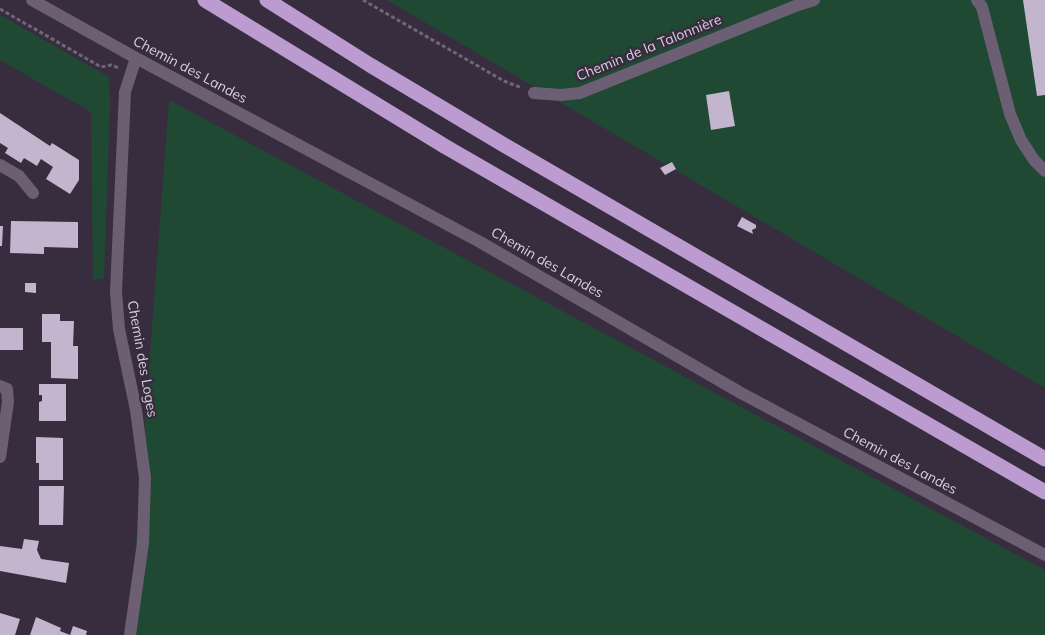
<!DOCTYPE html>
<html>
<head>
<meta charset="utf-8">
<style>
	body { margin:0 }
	canvas { display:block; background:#382c3f }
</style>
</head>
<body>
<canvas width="1045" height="635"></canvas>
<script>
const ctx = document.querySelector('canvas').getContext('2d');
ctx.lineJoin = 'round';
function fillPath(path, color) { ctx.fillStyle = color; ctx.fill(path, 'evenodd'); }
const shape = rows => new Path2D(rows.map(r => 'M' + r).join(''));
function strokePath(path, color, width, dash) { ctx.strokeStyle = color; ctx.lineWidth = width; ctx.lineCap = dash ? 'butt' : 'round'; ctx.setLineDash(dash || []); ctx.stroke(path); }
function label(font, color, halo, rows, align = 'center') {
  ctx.font = font + ' Mulish,sans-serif'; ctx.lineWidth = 5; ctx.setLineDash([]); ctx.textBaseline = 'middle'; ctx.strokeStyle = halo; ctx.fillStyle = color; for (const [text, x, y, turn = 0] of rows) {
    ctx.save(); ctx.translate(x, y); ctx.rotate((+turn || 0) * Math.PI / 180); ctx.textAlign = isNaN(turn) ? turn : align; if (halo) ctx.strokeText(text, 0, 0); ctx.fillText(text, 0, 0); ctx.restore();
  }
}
const green = shape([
	[387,0,1045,0,1045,388],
	[0,15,109,77,110,105,104,278,93,280,91,112,0,60],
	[169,100,1045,570,1045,635,129,635]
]);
const building = shape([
	[1023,0,1045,0,1045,95,1037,96],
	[729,91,735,126,711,130,706,95],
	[0,113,50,146,52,143,79,160,79,180,70,194,46,179,53,167,41,159,37,166,24,158,21,163,5,153,8,148,0,143],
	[672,162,676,169,665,175,660,168],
	[742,217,756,225,756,228,752,230,753,234,737,226],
	[11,221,78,222,78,248,44,247,44,254,10,253],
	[0,226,3,226,2,246,0,246],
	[25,283,36,283,36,293,25,292],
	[42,314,60,314,60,321,74,321,73,346,78,346,78,379,51,378,51,342,42,342],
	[0,328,23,328,23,350,0,350],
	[39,384,66,384,66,421,39,421,39,402,42,401,42,395,39,395],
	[36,437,63,438,63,480,39,480,39,463,36,463],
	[39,486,64,486,63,525,39,525],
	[24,539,39,541,37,550,41,559,69,563,66,583,0,571,0,546,22,549],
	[0,613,20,619,15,635,0,635],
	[36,617,61,628,60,631,70,635,73,626,87,631,86,635,30,635]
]);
const path = shape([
	[363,0,504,81,522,88],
	[0,9,101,67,111,65,119,68]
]);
const minor = shape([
	[32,0,136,58,480,242,741,393,1045,555],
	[977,0,982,7,1010,114,1021,140,1034,160,1045,171],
	[534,93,561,95,580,93,798,5,814,0],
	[0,165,19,176,33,193],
	[0,386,7,389,8,402,0,457],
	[130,635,143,543,145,478,136,410,119,329,116,292,125,92,136,58]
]);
const highway = shape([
	[205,0,446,147,1045,492],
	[267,0,370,65,504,145,1045,459]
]);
const streetNames = [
	["Chemin de la Talonnière",649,48,-22],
	["Chemin des Landes",190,70,28],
	["Chemin des Landes",547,263,30],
	["Chemin des Loges",142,359,80],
	["Chemin des Landes",900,461,28]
];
fillPath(green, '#1f4933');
fillPath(building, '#c3b5cd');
strokePath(path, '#706676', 3, [4, 2.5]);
strokePath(minor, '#6c5f74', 12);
strokePath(highway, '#bb9bd0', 15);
label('14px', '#d7d0dc', '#382c3f', streetNames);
</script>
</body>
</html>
